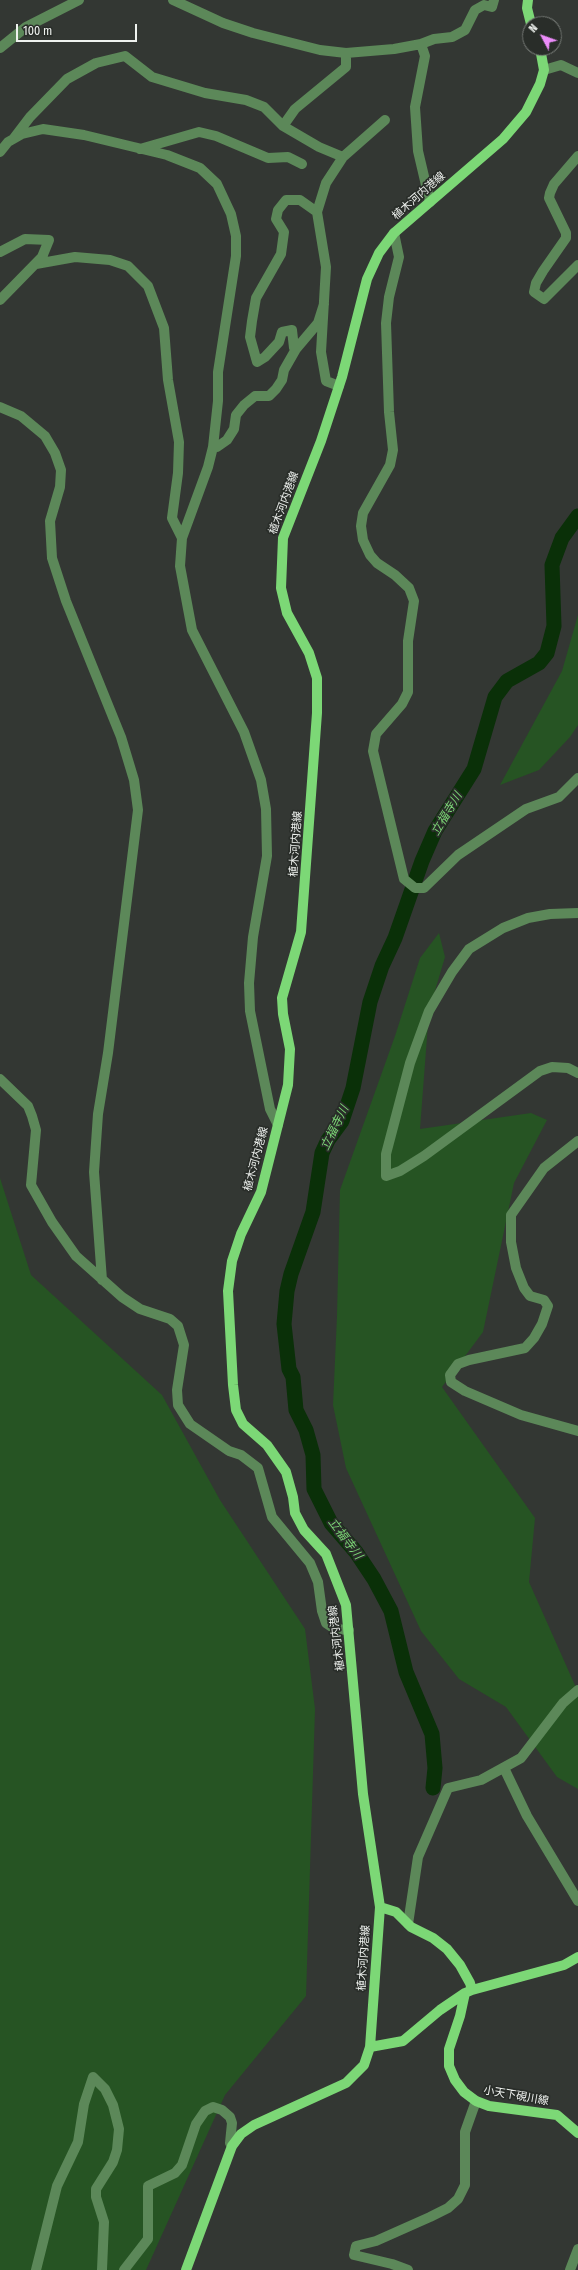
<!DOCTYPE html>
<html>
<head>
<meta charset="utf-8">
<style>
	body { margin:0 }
	#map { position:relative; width:578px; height:2270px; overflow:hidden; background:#333733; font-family:"Fira Sans Condensed",sans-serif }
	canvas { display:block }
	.north { position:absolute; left:522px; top:16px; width:40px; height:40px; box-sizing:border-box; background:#292d29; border:1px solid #787c78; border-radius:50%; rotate:311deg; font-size:11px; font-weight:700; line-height:16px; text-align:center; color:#eff2ef }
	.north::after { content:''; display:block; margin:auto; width:14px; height:18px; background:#ec8cfa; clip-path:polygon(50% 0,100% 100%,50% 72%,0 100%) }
	.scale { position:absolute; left:16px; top:24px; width:121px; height:18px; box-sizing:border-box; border:2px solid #eff2ef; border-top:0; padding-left:5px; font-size:12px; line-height:14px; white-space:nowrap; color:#eff2ef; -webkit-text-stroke:3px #292d29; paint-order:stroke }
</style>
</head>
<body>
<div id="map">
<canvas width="578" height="2270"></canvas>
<div class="north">N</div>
<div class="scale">100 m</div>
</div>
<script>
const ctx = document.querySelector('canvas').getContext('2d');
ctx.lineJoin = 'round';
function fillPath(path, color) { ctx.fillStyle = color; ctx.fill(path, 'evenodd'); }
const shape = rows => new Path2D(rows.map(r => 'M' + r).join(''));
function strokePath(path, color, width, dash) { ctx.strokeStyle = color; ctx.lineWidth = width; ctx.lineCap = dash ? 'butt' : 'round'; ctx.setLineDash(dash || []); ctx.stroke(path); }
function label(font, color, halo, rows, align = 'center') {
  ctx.font = font + ' "Fira Sans Condensed","Noto Sans JP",sans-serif'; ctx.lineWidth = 3.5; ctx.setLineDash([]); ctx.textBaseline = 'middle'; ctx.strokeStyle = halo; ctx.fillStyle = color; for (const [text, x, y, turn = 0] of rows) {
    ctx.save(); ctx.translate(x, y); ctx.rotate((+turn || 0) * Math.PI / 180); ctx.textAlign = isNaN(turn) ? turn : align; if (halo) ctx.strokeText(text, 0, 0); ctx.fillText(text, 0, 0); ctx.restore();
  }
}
const green = shape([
	[578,615,578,725,570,737,539,770,500,785,562,671],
	[439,933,445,957,429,1011,420,1129,531,1113,547,1120,514,1183,483,1332,442,1387,535,1518,529,1582,578,1692,578,1789,557,1777,506,1707,459,1679,421,1631,346,1468,333,1405,337,1316,340,1190,395,1036,420,958],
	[0,1178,31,1275,162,1395,220,1500,305,1629,315,1709,306,1996,225,2095,146,2270,0,2270]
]);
const river = shape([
	[433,1788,435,1768,432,1734,406,1672,391,1611,374,1579,356,1552,331,1523,314,1489,313,1455,306,1430,296,1410,293,1377,289,1369,284,1324,287,1291,291,1274,313,1212,322,1153,328,1140,342,1121,353,1088,370,1002,382,966,395,938,422,861,435,831,474,769,495,697,507,681,539,663,547,653,554,626,552,565,562,538,578,516]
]);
const minor = shape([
	[173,0,223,23,253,33,320,50,346,53,394,49,421,44,434,39,452,37,465,30,475,10,484,5,492,7,494,0],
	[421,44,425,56,415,107,418,151,430,202],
	[0,48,26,27,79,0],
	[544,70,561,65,578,73],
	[283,126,295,109,346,67,346,53],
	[14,138,30,117,67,79,96,63,125,56,152,77,205,93,246,100,264,107,283,126,319,147,343,157],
	[140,149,199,132,216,136,268,158,288,157,302,164],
	[0,152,8,142,22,134,43,129,84,135,167,155,200,168,217,184,231,214,236,236,236,256,218,372,218,401,213,447,208,467,182,538,180,566,192,630,244,732,261,780,266,809,267,856,253,937,249,983,250,1011,270,1109,278,1125],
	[578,156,554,184,550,193,549,198,566,233,566,238,543,271,536,283,534,292,544,299,578,265],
	[317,212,300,200,286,200,278,210,276,219,284,232,281,254,256,298,252,321,250,337,257,362,265,357,279,342,282,332,292,330,294,348,296,349,318,323,324,304],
	[394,233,399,257,389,297,386,323,389,412,393,450,390,465,363,513,361,526,363,540,370,555,377,563,395,575,409,588,414,601,408,641,408,692,402,704,376,734,373,751,404,879,415,888,424,888,458,855,526,809,559,797,578,778],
	[0,252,25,239,49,240,42,257,0,300],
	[36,264,75,257,110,260,128,266,148,286,164,328,168,380,179,442,178,473,172,518,182,538],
	[339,386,326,381,321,352,326,267,317,212,326,183,343,157,385,120],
	[0,407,21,416,45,436,55,453,61,470,60,487,50,521,52,558,66,601,121,737,134,780,138,810,108,1053,98,1114,94,1172,102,1280],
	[213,447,217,447,227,440,234,429,236,415,244,405,255,396,269,396,276,389,282,380,284,370,296,349],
	[578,913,550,914,528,918,503,928,469,949,452,972,429,1011,410,1063,386,1154,386,1176,400,1171,424,1156,540,1071,552,1067,568,1068,578,1073],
	[0,1079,28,1106,32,1116,36,1130,31,1185,52,1222,76,1256,122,1297,140,1309,170,1319,178,1326,184,1345,177,1390,178,1405,190,1424,229,1451,241,1455,258,1468,272,1517,310,1563,318,1582,322,1611,326,1623,335,1629,349,1630],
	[578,1141,544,1168,511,1215,511,1242,516,1268,524,1288,530,1296,544,1300,548,1306,542,1324,534,1338,525,1348,469,1360,458,1364,450,1375,451,1382,465,1391,521,1415,578,1431],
	[504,1768,527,1816,578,1901],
	[408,1924,418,1857,448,1788,481,1780,521,1758,563,1703,578,1690],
	[36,2270,57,2186,78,2142,84,2104,93,2077,105,2089,113,2105,119,2129,117,2150,113,2162,96,2189,96,2197,104,2222,102,2270],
	[124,2270,148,2239,148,2186,175,2173,182,2165,196,2124,205,2111,213,2107,222,2110,230,2117,232,2123,230,2143,232,2146],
	[408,2270,392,2264,354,2255,356,2246,376,2241,430,2217,448,2208,458,2199,465,2185,465,2132,476,2101],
	[570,2270,578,2249]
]);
const major = shape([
	[528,0,527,8,531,24],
	[380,1907,396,1912,411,1927,433,1938,447,1949,460,1965,470,1983,472,1990,465,1993,460,2016,449,2049,449,2066,455,2080,464,2092,476,2101,489,2106,557,2115,578,2133],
	[472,1990,564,1965,578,1957],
	[370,2047,403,2041,440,2010,465,1993],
	[186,2270,232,2146,241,2134,254,2125,346,2083,364,2065,370,2047,380,1907,363,1794,346,1605,326,1554,304,1530,295,1513,293,1497,286,1472,267,1445,243,1424,236,1410,233,1385,228,1291,232,1261,241,1234,261,1192,288,1085,290,1049,283,1014,282,998,301,932,317,713,317,678,309,653,287,613,281,588,283,538,321,441,342,377,367,279,379,253,394,233,503,139,526,112,540,84,544,70,540,48]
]);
const streetNames = [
	["植木河内港線",419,196,-41],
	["植木河内港線",284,503,-70],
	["植木河内港線",296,844,-86],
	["植木河内港線",256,1159,-75],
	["植木河内港線",337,1638,-97],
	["植木河内港線",364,1958,-86],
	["小天下硯川線",516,2096,10]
];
const waterNames = [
	["立福寺川",447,814,-59],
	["立福寺川",335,1128,-64],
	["立福寺川",345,1539,53]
];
fillPath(green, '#265423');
strokePath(river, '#0a3008', 15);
strokePath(minor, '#5c8859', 10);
strokePath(major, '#7cd876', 10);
label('11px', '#eff2ef', '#292d29', streetNames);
label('italic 12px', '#7cd776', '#292d29', waterNames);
</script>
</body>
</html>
